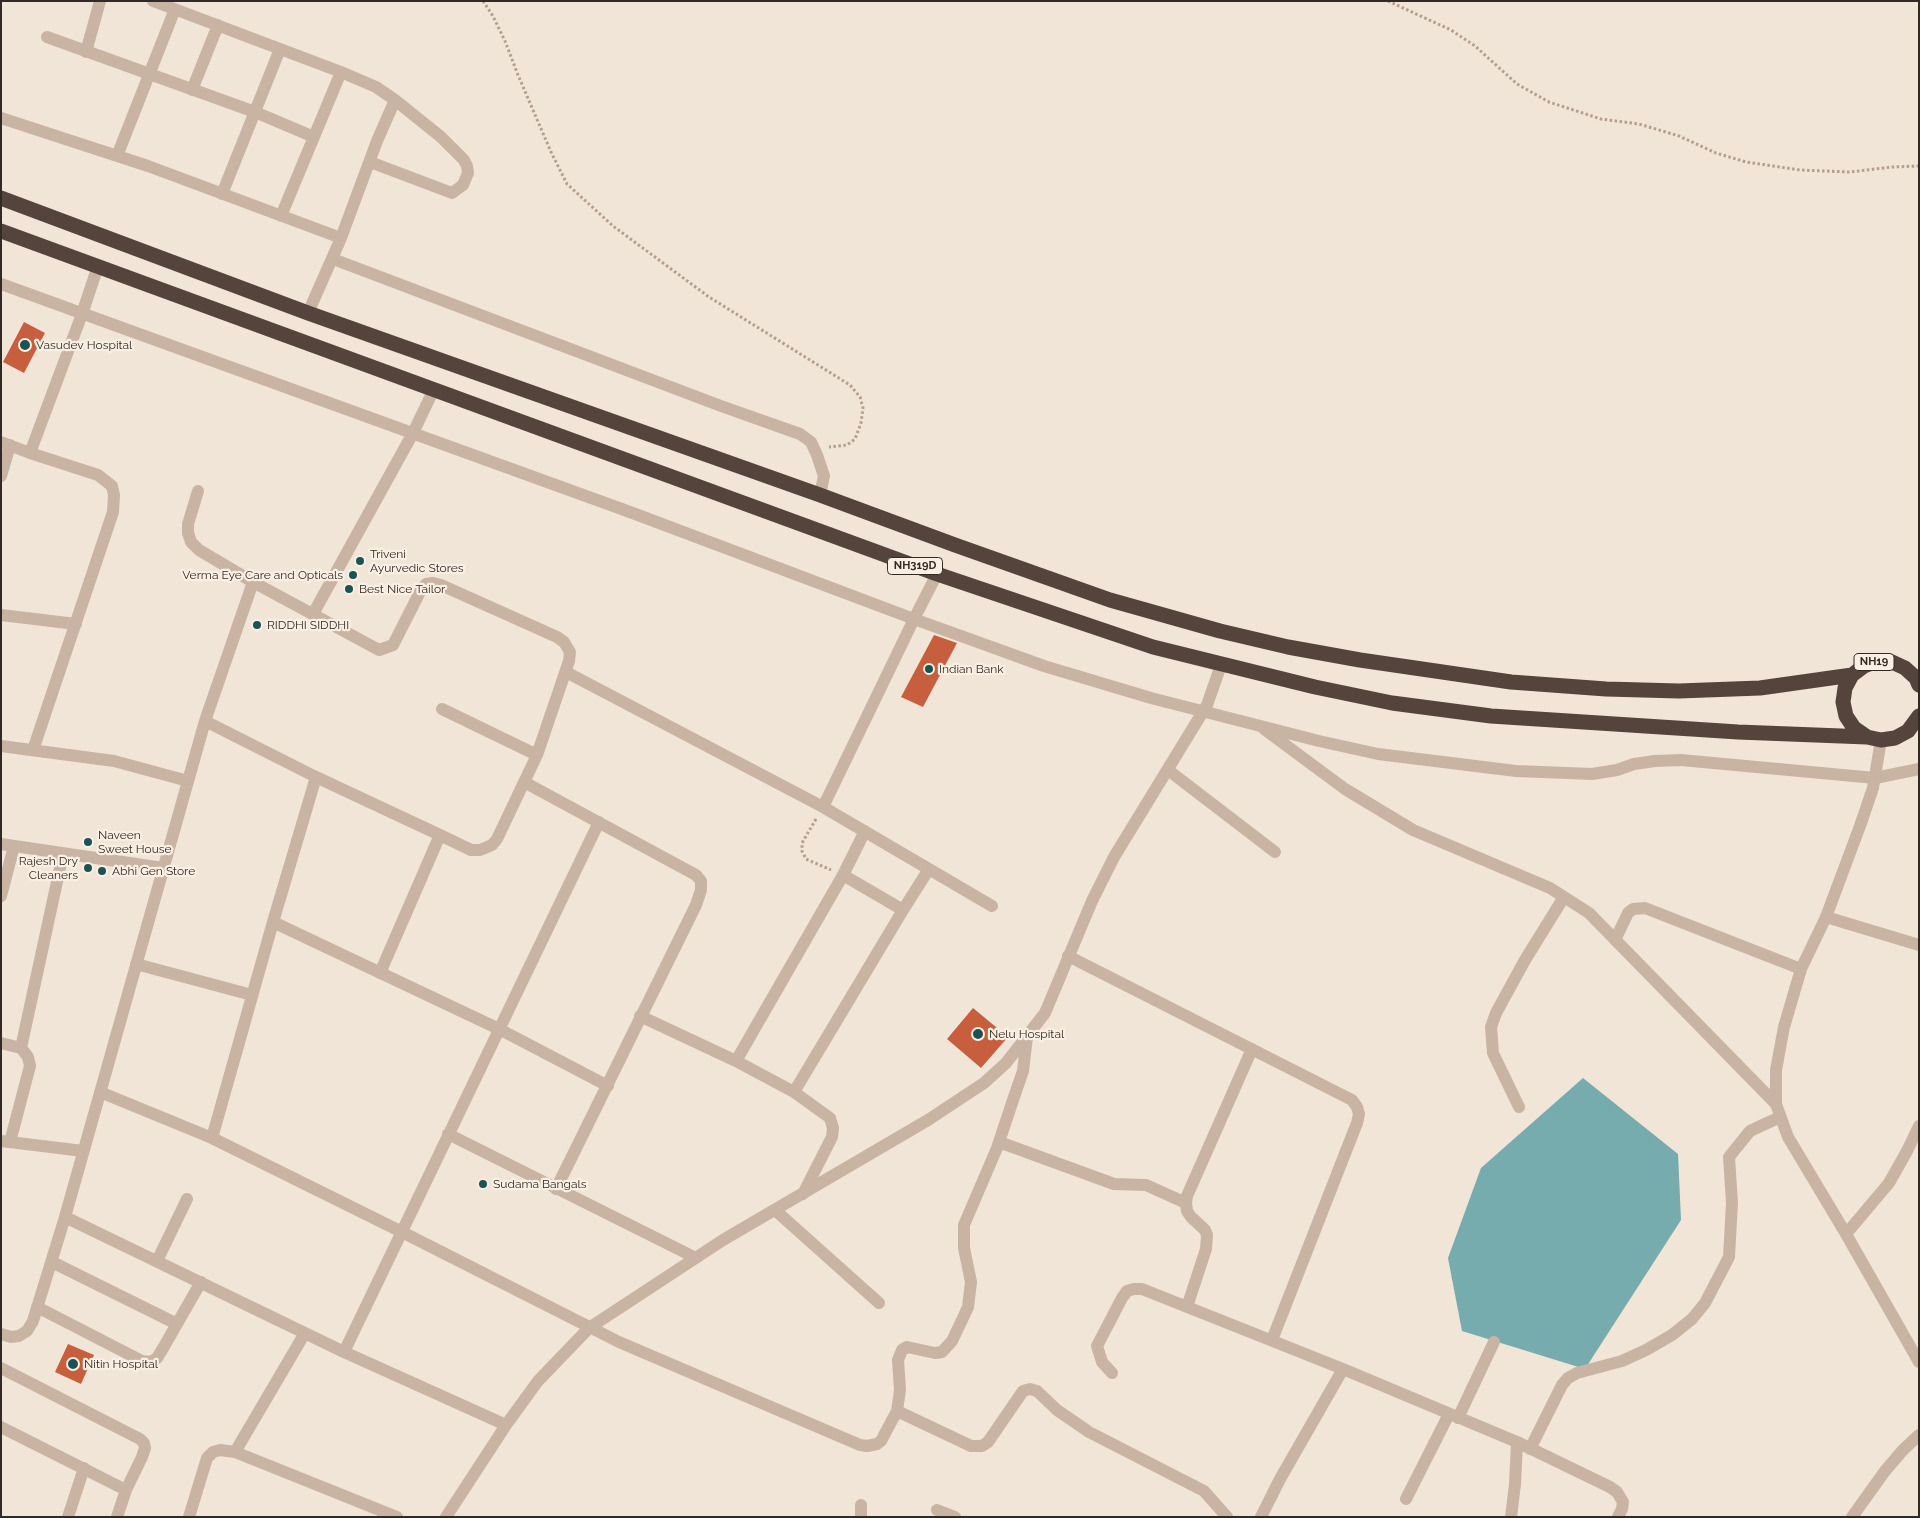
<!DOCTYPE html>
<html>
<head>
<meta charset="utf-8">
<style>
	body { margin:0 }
	#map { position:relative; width:1920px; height:1518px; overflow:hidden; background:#f1e5d7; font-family:Raleway,sans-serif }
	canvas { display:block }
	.frame { position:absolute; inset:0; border:2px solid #342a25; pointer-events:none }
</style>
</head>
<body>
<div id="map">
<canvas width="1920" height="1518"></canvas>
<div class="frame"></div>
</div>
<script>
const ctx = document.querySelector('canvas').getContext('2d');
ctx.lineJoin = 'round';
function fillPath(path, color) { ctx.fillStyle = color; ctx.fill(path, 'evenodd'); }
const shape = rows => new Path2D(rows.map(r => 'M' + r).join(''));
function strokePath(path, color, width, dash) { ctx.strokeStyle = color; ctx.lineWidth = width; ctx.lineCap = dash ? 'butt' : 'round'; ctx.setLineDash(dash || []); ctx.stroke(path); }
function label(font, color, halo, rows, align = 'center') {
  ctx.font = font + ' Raleway,sans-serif'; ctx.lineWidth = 4.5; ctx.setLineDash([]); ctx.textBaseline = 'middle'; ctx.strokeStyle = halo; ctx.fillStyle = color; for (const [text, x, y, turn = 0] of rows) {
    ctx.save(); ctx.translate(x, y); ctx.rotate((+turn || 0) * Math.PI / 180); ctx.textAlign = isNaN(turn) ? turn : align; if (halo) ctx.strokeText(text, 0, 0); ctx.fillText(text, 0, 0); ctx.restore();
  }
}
const water = shape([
	[1583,1078,1678,1154,1681,1220,1585,1369,1462,1331,1448,1258,1481,1168]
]);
const building = shape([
	[24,322,45,333,24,373,3,362],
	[934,635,957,643,923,707,901,697],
	[973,1008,1008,1037,981,1068,947,1039],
	[68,1344,94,1355,81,1384,55,1372]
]);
const path = shape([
	[483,1,493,16,505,41,518,75,551,152,567,184,613,226,709,297,850,385,860,397,863,408,861,423,855,439,847,445,829,447],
	[1388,1,1451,30,1475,46,1517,84,1549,102,1601,119,1639,124,1679,136,1716,153,1746,162,1800,170,1850,172,1892,167,1919,166],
	[816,819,802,843,802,851,806,859,831,870]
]);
const minor = shape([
	[153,1,341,72,376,87,395,100,441,137,464,160,467,166,468,173,463,185,452,193,370,162],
	[47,37,255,112,314,137],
	[86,52,100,1],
	[192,90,218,25],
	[1,118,148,166,341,238],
	[117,156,175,9],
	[222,194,280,49],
	[281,216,341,72],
	[333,259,721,406,800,434,811,442,817,455,824,476,820,495],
	[1,284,630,512,914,619,1044,666,1151,698,1319,741,1378,754,1516,771,1592,774,1617,770,1634,764,1655,761,1681,760,1875,778,1919,769],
	[308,313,341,238,377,141,395,100],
	[1,442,30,453,98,475,112,486,114,495,113,512,33,750],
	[30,453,82,314,98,266],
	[1,476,10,445],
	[198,491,188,524,188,533,191,542,199,550,253,582,379,650,393,645,421,590,426,584,433,583,441,585,557,637,564,642,570,652,569,661,537,755,497,839,492,845,480,850,471,850,440,835,316,777,205,721],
	[313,614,413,433,434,389],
	[1,615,76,624],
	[566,672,823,807,992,906],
	[442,709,537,755],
	[1264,729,1345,789,1413,830,1550,888,1589,913,1776,1104],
	[1881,740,1873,788,1860,826,1826,917,1801,969,1784,1027,1776,1070,1776,1104,1788,1137,1846,1234,1919,1362],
	[1,746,114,761,188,781],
	[1168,770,1275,852],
	[524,782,696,875,701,881,701,890,696,905,556,1189],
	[823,807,914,619,937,574],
	[1,844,163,868],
	[1,896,14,846],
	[903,910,929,869],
	[1826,917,1919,945],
	[273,922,499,1029,608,1086],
	[1615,940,1628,913,1633,909,1645,908,1801,969],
	[1068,956,1352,1100,1357,1107,1359,1114,1357,1123,1272,1340],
	[136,964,252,995],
	[380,973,440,835],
	[640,1016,736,1061,794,1092,830,1118,833,1128,832,1137,803,1194],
	[1,1043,21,1048,28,1057,30,1066,10,1142],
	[21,1048,63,854],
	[736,1061,843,875,865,831],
	[100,1092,212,1138,402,1232,619,1342,860,1445,867,1446,877,1444,881,1441,897,1411,900,1390,898,1360,902,1350,907,1347,935,1353,942,1352,952,1341,963,1318,968,1307,971,1282,964,1248,964,1225,997,1148,1013,1100,1023,1071,1027,1037],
	[794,1092,903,910,843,875],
	[1519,1107,1493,1053,1491,1027,1496,1013,1525,960,1564,897],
	[448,1134,696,1258],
	[212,1138,273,922,316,777],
	[1,1141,83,1151],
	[999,1142,1114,1184,1146,1185,1186,1203],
	[775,1210,879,1303],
	[65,1217,344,1352,506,1425],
	[1846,1234,1889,1183,1907,1151,1919,1126],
	[157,1261,187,1199],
	[52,1262,177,1324],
	[37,1307,142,1361,151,1362,157,1358,162,1350,201,1282],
	[1187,1307,1206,1249,1207,1235,1205,1230,1191,1217,1187,1211,1186,1203,1187,1196,1252,1049],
	[1,1334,11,1337,19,1336,27,1331,33,1321,65,1217,205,721,253,582],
	[344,1352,599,822],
	[1,1368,140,1439,144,1443,145,1448,142,1457,126,1490,117,1517],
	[1112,1373,1102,1362,1097,1346,1122,1298,1127,1291,1134,1289,1142,1289,1343,1369],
	[897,1411,971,1446,982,1446,988,1442,1023,1391,1030,1389,1037,1391,1057,1410,1089,1432,1204,1491,1227,1517],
	[1458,1418,1494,1342],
	[1,1427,126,1490],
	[1530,1449,1562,1385,1568,1378,1577,1373,1622,1361,1646,1350,1672,1335,1692,1319,1705,1303,1729,1257,1732,1203,1729,1157,1750,1131,1780,1117],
	[235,1452,305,1333],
	[1406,1499,1449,1414],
	[861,1505,861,1517],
	[937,1510,955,1517],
	[68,1517,84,1468],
	[189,1517,207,1458,213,1452,220,1450,235,1452,397,1517],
	[446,1517,506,1425,538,1381,589,1328,723,1240,928,1120,984,1083,1006,1063,1045,1013,1092,901,1114,857,1207,705,1221,665],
	[1261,1517,1280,1479,1343,1369,1517,1442,1610,1487,1617,1492,1623,1502,1622,1509,1618,1517],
	[1511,1517,1515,1484,1517,1442],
	[1852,1517,1885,1471,1903,1450,1919,1435]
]);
const highway = shape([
	[1,198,308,313,820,495,955,545,1110,600,1220,631,1288,647,1360,660,1511,682,1606,689,1679,691,1760,688,1852,675],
	[1,231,937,574,1153,647,1315,687,1392,703,1491,716,1738,732,1867,737],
	[1919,685,1916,678,1905,668,1892,662,1877,661,1864,666,1852,675,1845,688,1843,702,1846,716,1854,728,1867,737,1881,740,1895,738,1908,731,1919,716]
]);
const markers = [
	[25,345,6,"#1b5255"],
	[360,561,5,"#1b5255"],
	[353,575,5,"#1b5255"],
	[349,589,5,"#1b5255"],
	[257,625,5,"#1b5255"],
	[929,669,5,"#1b5255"],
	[88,842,5,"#1b5255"],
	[88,868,5,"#1b5255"],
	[102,871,5,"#1b5255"],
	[978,1034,6,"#1b5255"],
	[483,1184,5,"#1b5255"],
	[73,1364,6,"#1b5255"]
];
const shields = [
	[915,566,55],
	[1874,662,40]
];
const shieldNames = [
	["NH319D",915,566],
	["NH19",1874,662]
];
const poiNames = [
	["Vasudev Hospital",36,345],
	["Triveni",370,554],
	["Ayurvedic Stores",370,568],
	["Verma Eye Care and Opticals",343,575,"right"],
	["Best Nice Tailor",359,589],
	["RIDDHI SIDDHI",267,625],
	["Indian Bank",939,669],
	["Naveen",98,835],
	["Sweet House",98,849],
	["Rajesh Dry",78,861,"right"],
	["Cleaners",78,875,"right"],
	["Abhi Gen Store",112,871],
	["Nelu Hospital",989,1034],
	["Sudama Bangals",493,1184],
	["Nitin Hospital",84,1364]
];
fillPath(water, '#76acae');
fillPath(building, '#c75f3f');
strokePath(path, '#b49e8d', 3, [2.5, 2.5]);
strokePath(minor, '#c9b4a3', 12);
strokePath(highway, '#55443c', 15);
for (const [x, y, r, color] of markers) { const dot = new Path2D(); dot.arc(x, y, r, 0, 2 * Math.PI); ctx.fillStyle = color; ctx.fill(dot); strokePath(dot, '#f9efe3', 2); }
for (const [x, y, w] of shields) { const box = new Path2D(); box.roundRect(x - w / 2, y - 8.5, w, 17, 4); ctx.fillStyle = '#f9efe3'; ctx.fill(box); strokePath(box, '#342a25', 1); }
label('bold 11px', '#342a25', null, shieldNames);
label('12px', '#342a25', '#f9efe3', poiNames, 'left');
</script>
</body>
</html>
